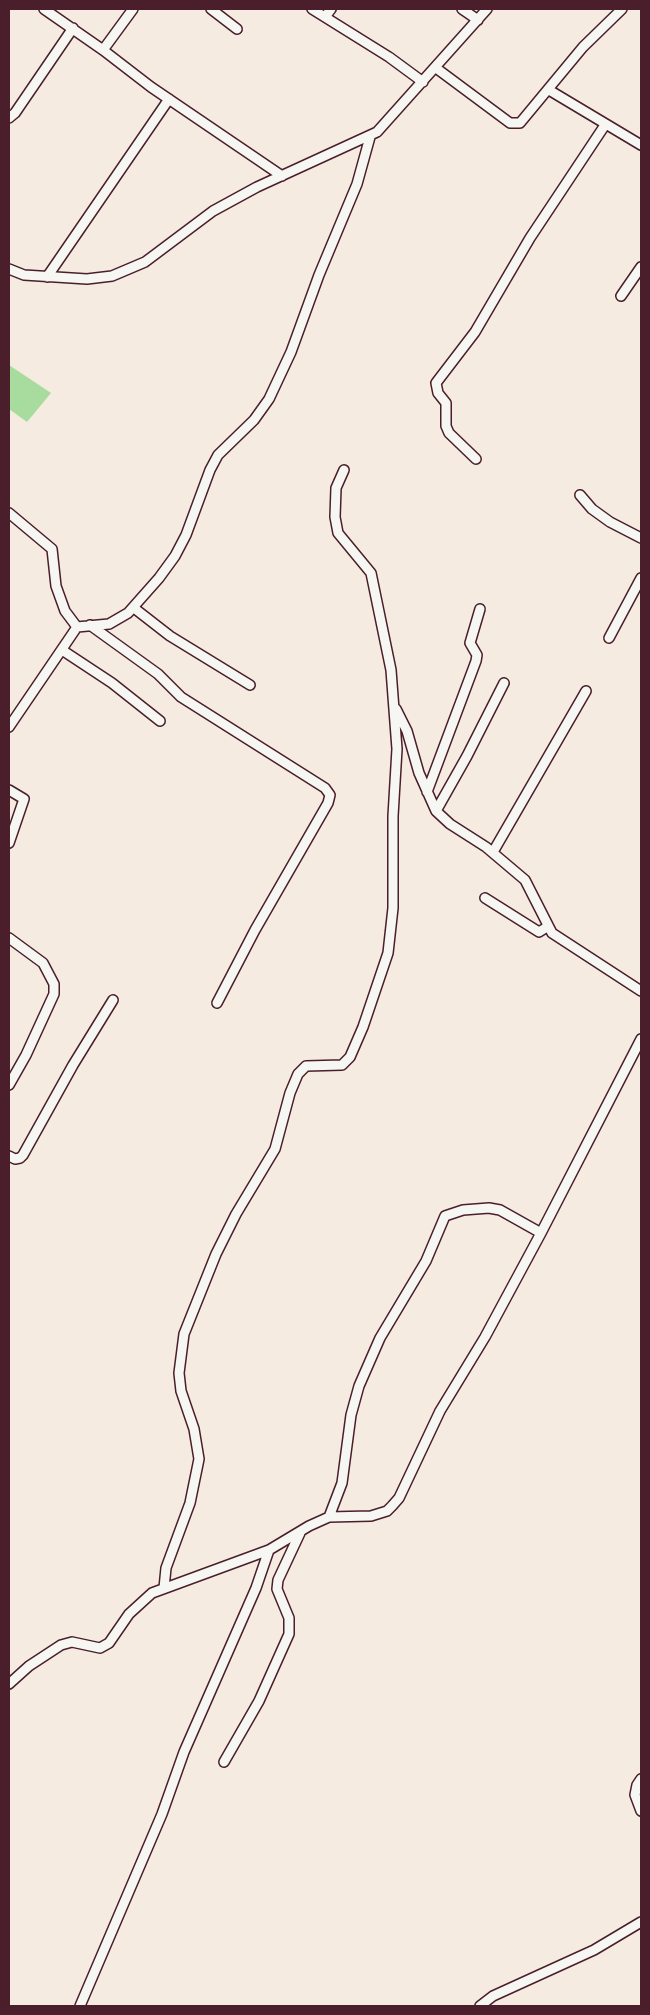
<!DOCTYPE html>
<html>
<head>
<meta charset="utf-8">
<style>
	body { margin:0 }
	#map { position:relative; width:650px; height:2015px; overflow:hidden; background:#f5ebe1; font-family:Caveat,sans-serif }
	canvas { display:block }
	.frame { position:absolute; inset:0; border:10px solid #4a1f2b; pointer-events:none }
</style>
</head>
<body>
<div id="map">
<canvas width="650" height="2015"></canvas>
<div class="frame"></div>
</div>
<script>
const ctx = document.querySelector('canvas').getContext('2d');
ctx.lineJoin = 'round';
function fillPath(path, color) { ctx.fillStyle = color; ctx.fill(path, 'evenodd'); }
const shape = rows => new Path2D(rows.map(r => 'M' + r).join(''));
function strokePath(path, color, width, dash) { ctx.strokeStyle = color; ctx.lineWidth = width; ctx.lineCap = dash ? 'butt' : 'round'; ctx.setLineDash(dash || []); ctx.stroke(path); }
const green = shape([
	[9,365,51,393,27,422,9,409]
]);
const minor = shape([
	[44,9,103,50,151,87,282,176],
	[211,9,237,29],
	[312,9,389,57,423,82],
	[462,9,478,20],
	[325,17,331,9],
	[103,50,133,9],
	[436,68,510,123,520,123,583,47,622,9],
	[549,90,641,145],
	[9,118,15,113,73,28],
	[9,269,24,275,87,279,112,276,145,262,213,211,257,187,377,132,487,9],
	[47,277,169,99],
	[621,296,641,267],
	[476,459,449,433,446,426,446,403,438,393,436,383,475,332,530,238,605,125],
	[580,495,592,509,610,522,641,538],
	[9,513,52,549,56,586,65,611,77,627],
	[134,608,170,636,250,685],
	[90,625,158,674,181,697,325,788,330,795,328,803,255,930,217,1003],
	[609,638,641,578],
	[62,650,112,683,160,721],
	[396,709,407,731,419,773,436,811,450,824,486,847,525,880,552,933,641,991],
	[9,727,77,627,109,624,128,613,159,578,175,556,186,535,210,470,218,455,254,420,269,399,291,352,319,275,357,184,370,137],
	[9,790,24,799,9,843],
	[427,792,476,661,477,655,470,643,480,609],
	[436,811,467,756,504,683],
	[493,852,586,691],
	[485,898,539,932,547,927],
	[9,938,43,963,54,984,54,994,26,1055,9,1085],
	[9,1156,15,1159,20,1158,23,1155,73,1065,113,1000],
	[329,1517,342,1483,351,1415,359,1386,380,1338,426,1261,445,1216,463,1210,489,1208,500,1210,541,1233],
	[164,1588,166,1568,190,1503,199,1459,194,1429,181,1391,179,1373,184,1334,216,1254,236,1214,275,1149,290,1093,298,1074,306,1066,342,1065,350,1057,363,1027,388,953,393,908,393,816,397,749,391,670,371,573,338,533,335,517,336,488,344,470],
	[9,1684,29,1666,61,1645,72,1642,100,1648,109,1643,129,1614,152,1593,269,1550,309,1526,329,1517,371,1516,387,1511,392,1506,399,1498,440,1411,485,1337,541,1233,641,1039],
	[224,1762,259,1701,289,1634,289,1618,277,1589,278,1580,300,1533],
	[641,1779,637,1785,635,1795,641,1811],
	[80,2006,162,1814,184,1752,256,1588,269,1550],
	[480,2006,493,1996,594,1950,641,1922]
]);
fillPath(green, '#a7dc9e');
strokePath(minor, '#4a1f2b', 12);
strokePath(minor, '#f6f6f2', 9);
</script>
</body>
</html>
